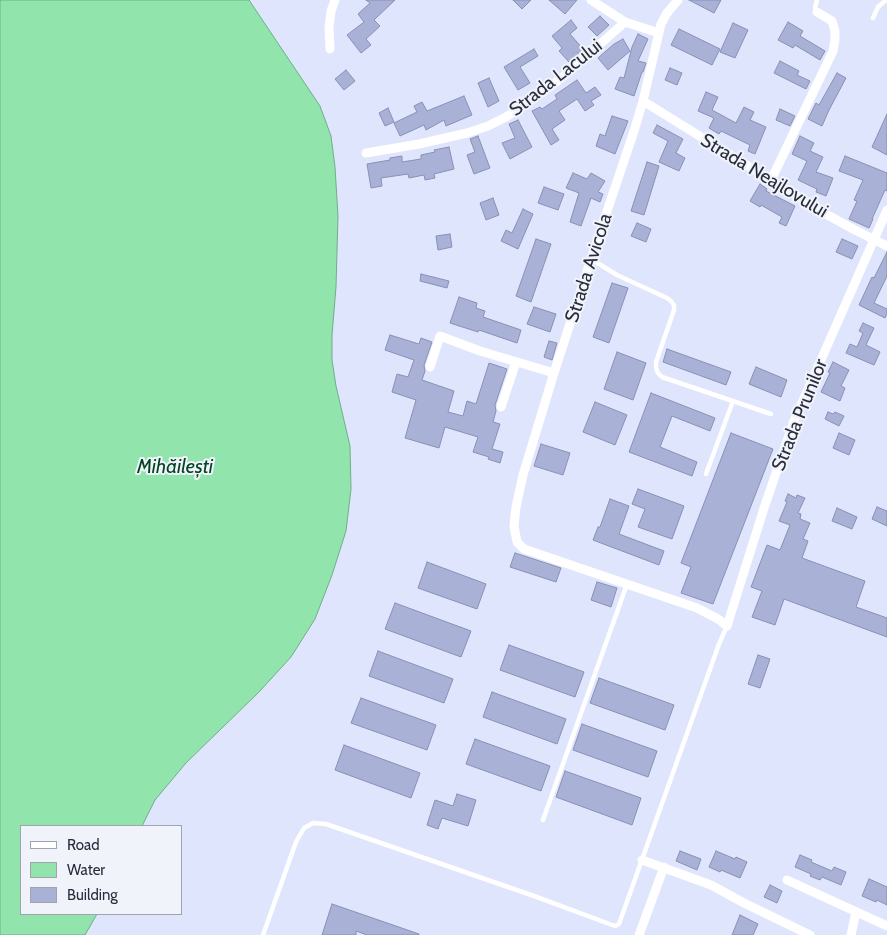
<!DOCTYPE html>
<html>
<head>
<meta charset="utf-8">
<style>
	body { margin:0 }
	#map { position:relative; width:887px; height:935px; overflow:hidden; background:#dfe5fc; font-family:Cabin,sans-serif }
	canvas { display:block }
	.legend { position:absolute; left:20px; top:825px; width:162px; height:90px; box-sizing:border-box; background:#f1f3fb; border:1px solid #a1a3ae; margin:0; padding:6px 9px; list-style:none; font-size:15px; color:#292c3b }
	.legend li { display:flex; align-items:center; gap:10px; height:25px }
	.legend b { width:25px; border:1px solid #a1a3ae }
</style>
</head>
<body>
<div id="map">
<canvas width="887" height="935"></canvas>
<ul class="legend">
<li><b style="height:6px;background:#fff"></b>Road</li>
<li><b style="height:14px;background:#90e4ac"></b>Water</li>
<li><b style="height:14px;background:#a9b2d6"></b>Building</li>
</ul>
</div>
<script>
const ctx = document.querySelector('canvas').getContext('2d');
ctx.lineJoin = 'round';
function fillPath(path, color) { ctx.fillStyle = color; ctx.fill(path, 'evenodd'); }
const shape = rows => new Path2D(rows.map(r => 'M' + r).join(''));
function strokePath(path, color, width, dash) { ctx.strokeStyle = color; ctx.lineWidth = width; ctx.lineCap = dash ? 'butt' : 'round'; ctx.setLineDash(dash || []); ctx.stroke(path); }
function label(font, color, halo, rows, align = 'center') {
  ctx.font = font + ' Cabin,sans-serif'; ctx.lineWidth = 4; ctx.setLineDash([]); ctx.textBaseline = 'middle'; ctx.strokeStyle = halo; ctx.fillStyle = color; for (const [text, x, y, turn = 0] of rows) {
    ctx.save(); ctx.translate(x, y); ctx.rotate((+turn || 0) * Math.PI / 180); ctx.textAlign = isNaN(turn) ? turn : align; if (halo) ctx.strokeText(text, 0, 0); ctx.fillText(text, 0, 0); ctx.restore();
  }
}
const water = shape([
	[0,0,249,0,320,106,331,136,335,167,338,216,336,287,332,335,332,360,336,386,350,446,351,489,346,531,332,575,315,619,291,657,259,692,186,763,155,800,142,826,21,826,21,914,97,914,85,935,0,935,0,0]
]);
const building = shape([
	[366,0,395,0,374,20,380,26,366,39,371,45,361,53,347,35,364,22,358,14,370,3,366,0],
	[513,0,531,0,522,9,513,0],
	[549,0,577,0,565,14,549,0],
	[689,0,721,0,714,13,689,0],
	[600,16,609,25,597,36,588,27,600,16],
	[571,20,577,28,570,34,583,49,569,62,559,51,562,48,552,36,571,20],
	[788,22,803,31,800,36,825,51,820,60,795,45,793,48,778,40,788,22],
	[733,23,748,30,735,58,720,52,733,23],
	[679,29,720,49,712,65,671,45,679,29],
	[638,34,648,39,638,61,646,63,643,72,642,72,634,96,615,89,620,77,624,78,632,47,638,34],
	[623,39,630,51,608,70,598,58,614,44,623,39],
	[534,49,538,56,520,67,530,83,518,90,504,67,534,49],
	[780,61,799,71,797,75,810,81,806,89,774,73,780,61],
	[670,68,682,73,677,85,665,80,670,68],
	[346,70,355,81,344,90,335,79,346,70],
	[837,73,846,78,829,110,822,126,808,119,816,103,819,105,837,73],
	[489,78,499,101,488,107,478,83,489,78],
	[577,80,586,93,595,87,601,95,591,101,594,105,585,111,577,99,559,111,565,120,552,129,559,140,551,145,532,111,540,107,542,109,557,99,555,95,577,80],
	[706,92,718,97,712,110,736,123,744,107,754,112,750,120,766,127,755,154,748,151,750,145,721,131,719,134,709,128,714,118,698,111,706,92],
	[464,96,472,115,446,126,444,120,426,130,424,125,400,136,394,123,417,112,414,106,422,102,427,111,464,96],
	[388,108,394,122,385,126,379,113,388,108],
	[780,109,795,116,790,126,776,120,780,109],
	[887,114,887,155,872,147,887,114],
	[612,116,628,121,615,154,596,146,600,134,605,136,612,116],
	[518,120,532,147,510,159,502,143,515,138,509,124,518,120],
	[657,125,683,139,676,153,685,158,679,171,659,162,668,141,653,133,657,125],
	[478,136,490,168,474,174,467,155,475,152,470,139,478,136],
	[800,136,814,143,810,151,823,157,816,172,833,178,826,196,816,192,817,189,798,180,807,161,792,154,800,136],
	[449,147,454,169,434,174,435,178,425,180,424,175,409,178,408,174,381,178,382,186,371,188,367,164,390,160,390,158,402,156,402,162,421,159,421,155,435,152,434,150,449,147],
	[845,156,887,173,887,191,885,190,872,219,873,219,869,228,849,219,857,201,854,200,863,180,839,171,845,156],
	[647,162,659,166,644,215,631,211,647,162],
	[573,173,587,179,591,173,605,181,598,192,603,194,600,202,591,198,581,226,570,222,579,193,566,188,573,173],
	[760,184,767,189,766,191,795,206,786,226,779,223,782,217,761,205,760,207,750,201,760,184],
	[544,187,564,194,558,210,538,203,544,187],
	[493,198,499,215,486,220,480,203,493,198],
	[523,209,533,214,518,249,501,241,506,230,512,233,523,209],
	[637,223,651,229,646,242,631,236,637,223],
	[450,234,452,247,438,250,436,236,450,234],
	[536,239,551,244,531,302,516,296,536,239],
	[842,239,858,246,852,259,836,252,842,239],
	[887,252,887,276,874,303,887,309,887,313,885,318,859,305,872,277,874,278,887,252],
	[421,274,449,281,447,288,420,281,421,274],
	[612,283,628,288,609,343,593,337,612,283],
	[459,297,477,303,476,308,485,311,483,317,521,330,517,343,479,330,478,332,450,323,459,297],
	[534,307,556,314,550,332,527,324,534,307],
	[863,323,874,328,866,345,880,352,874,365,846,353,850,344,857,347,863,333,859,331,863,323],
	[390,335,419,344,421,338,432,342,424,365,425,371,422,380,454,391,448,412,463,416,467,401,476,404,489,363,507,369,495,405,496,411,493,422,500,424,492,449,503,452,500,463,488,459,489,457,473,452,478,437,445,427,439,448,405,438,416,400,392,392,397,374,408,377,414,360,385,350,390,335],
	[549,341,557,343,552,360,544,357,549,341],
	[667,349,731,372,726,385,663,362,667,349],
	[617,352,646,363,633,400,604,389,617,352],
	[833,362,849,370,841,386,845,388,840,401,821,392,830,373,828,372,833,362],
	[756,367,787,380,781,397,749,384,756,367],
	[651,393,715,418,710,431,672,416,660,447,697,462,692,476,629,452,651,393],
	[595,402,627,415,615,445,583,432,595,402],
	[828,412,833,414,835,412,844,416,839,426,825,419,828,412],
	[731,433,773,449,713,604,681,593,691,567,681,563,731,433],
	[839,433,855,440,849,455,833,448,839,433],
	[541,444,570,453,563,475,534,466,541,444],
	[638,489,684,506,672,539,638,527,645,509,632,504,638,489],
	[788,494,796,498,797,495,805,498,798,513,801,514,800,519,810,523,803,539,808,541,802,558,865,581,856,607,887,618,887,637,784,599,775,625,752,617,762,591,751,587,767,545,780,550,790,525,779,521,787,502,785,501,788,494],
	[610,499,629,506,619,534,664,551,659,565,593,540,598,527,600,527,610,499],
	[877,507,887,511,887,526,872,519,877,507],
	[837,508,857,517,852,529,832,521,837,508],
	[515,553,561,568,556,582,510,567,515,553],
	[427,562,486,584,477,609,418,588,427,562],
	[597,582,617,588,611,607,591,600,597,582],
	[395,603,471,631,461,657,385,629,395,603],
	[509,645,584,672,575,697,500,670,509,645],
	[378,651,453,679,444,703,369,676,378,651],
	[758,655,770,659,760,688,748,684,758,655],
	[599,678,674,705,665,730,590,703,599,678],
	[492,692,566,719,557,744,483,717,492,692],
	[361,698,436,725,427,750,351,723,361,698],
	[582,724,657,751,648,777,573,750,582,724],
	[475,739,550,766,541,791,466,764,475,739],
	[344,745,420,773,411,798,335,770,344,745],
	[565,771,641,798,632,825,556,797,565,771],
	[457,794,476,800,468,826,442,818,438,829,427,825,435,800,453,806,457,794],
	[680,851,701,859,697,870,676,861,680,851],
	[716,851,735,859,736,857,747,862,740,878,721,870,720,872,709,867,716,851],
	[800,855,812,860,811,862,832,871,834,867,846,872,841,885,822,877,820,880,810,876,811,874,795,867,800,855],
	[869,879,887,887,887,905,877,900,876,902,862,896,869,879],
	[770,885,782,891,777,903,764,897,770,885],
	[332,904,419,934,419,935,367,935,356,931,356,935,322,935,332,904],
	[740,915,758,924,753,935,732,935,740,915]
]);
const lane = shape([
	[817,0,815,8,817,12],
	[873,18,878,7,886,0],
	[591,259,617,275,667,298,671,301,674,305,674,310,656,362,656,368,658,373,662,377,771,414],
	[706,474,733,401],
	[543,820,627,584],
	[263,935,296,842,304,828,313,823,326,824,534,896,615,926,619,924,719,644,727,626]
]);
const street = shape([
	[591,0,625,22,659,33],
	[678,0,667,13,661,24,643,101,634,131,591,259,554,373,523,475,516,507,514,526,517,542,524,549,697,608,718,619,727,626,765,505,794,421,887,210],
	[330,49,329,28,331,11,335,0],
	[643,101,824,213,853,229,887,246],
	[366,153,419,144,467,133,488,126,506,117,543,92,564,76,625,22],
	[771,180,833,51,835,40,835,31,832,21,817,12],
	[430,367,440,336,480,351,554,373],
	[501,407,516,362],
	[642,860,711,885,744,903,810,935],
	[787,880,887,926],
	[639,935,664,867],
	[851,935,856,912]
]);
const streetNames = [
	["Strada Lacului",556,78,-38],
	["Strada Neajlovului",764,176,31],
	["Strada Avicola",589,268,-72],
	["Strada Prunilor",800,415,-68]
];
const waterNames = [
	["Mihăilești",175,467]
];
fillPath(water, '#90e4ac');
strokePath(water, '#71ad8a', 1);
fillPath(building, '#a9b2d6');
strokePath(building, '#8890b4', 1);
strokePath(lane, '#fff', 4.5);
strokePath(street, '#fff', 9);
label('19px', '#292c3b', '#f1f3fb', streetNames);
label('italic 20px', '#042', '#f1f3fb', waterNames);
</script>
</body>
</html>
